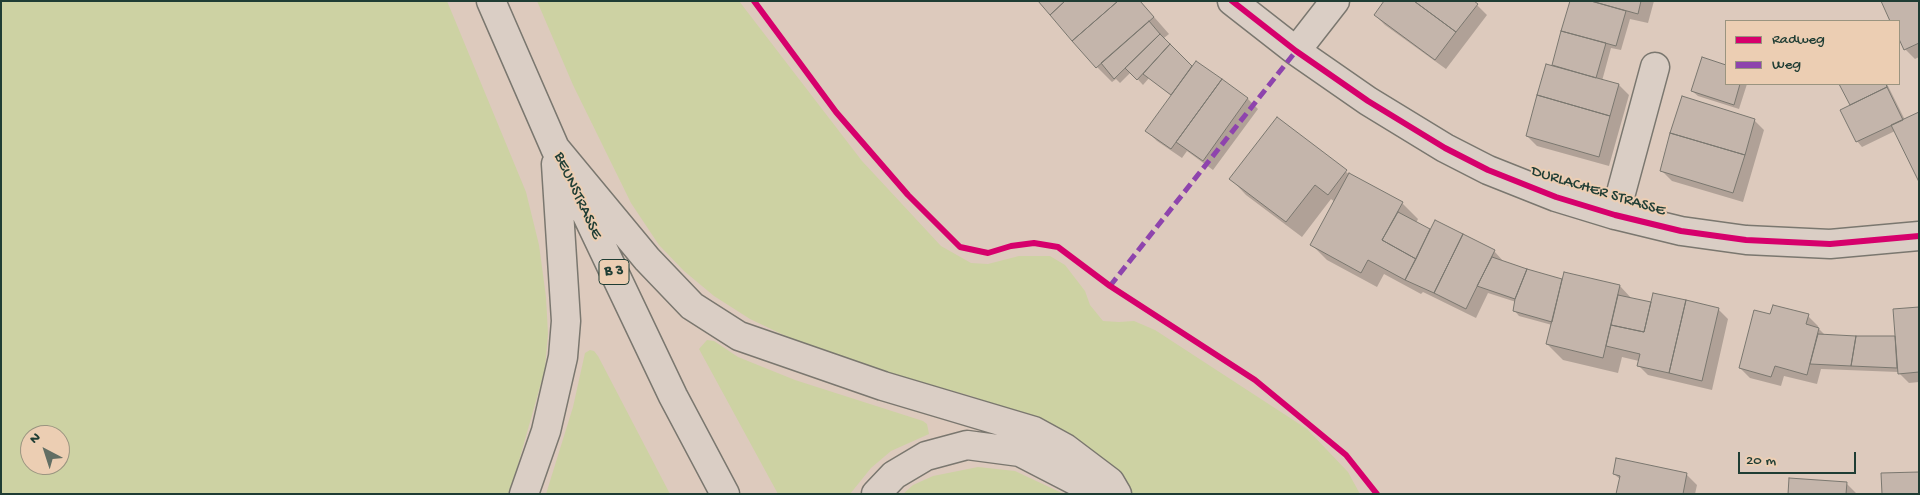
<!DOCTYPE html>
<html>
<head>
<meta charset="utf-8">
<style>
	body { margin:0 }
	#map { position:relative; width:1920px; height:495px; overflow:hidden; background:#ddcabd; font-family:"Gochi Hand",sans-serif }
	canvas { display:block }
	.frame { position:absolute; inset:0; border:2px solid #1f3d34; pointer-events:none }
	.legend { position:absolute; left:1725px; top:20px; width:175px; height:65px; box-sizing:border-box; background:#ecceb3; border:1px solid #9a9480; margin:0; padding:6px 9px; list-style:none; font-size:15px; color:#1f3d34 }
	.legend li { display:flex; align-items:center; gap:10px; height:25px }
	.legend b { width:25px; border:1px solid #9a9480 }
	.north { position:absolute; left:20px; top:425px; width:50px; height:50px; box-sizing:border-box; background:#ecceb3; border:1px solid #9a9480; border-radius:50%; rotate:320deg; font-size:14px; font-weight:700; line-height:20px; text-align:center; color:#1f3d34 }
	.north::after { content:''; display:block; margin:auto; width:18px; height:22px; background:#626e64; clip-path:polygon(50% 0,100% 100%,50% 72%,0 100%) }
	.scale { position:absolute; left:1738px; top:452px; width:118px; height:22px; box-sizing:border-box; border:2px solid #1f3d34; border-top:0; padding-left:6px; font-size:15px; line-height:18px; white-space:nowrap; color:#1f3d34; -webkit-text-stroke:4px #ecceb3; paint-order:stroke }
</style>
</head>
<body>
<div id="map">
<canvas width="1920" height="495"></canvas>
<div class="frame"></div>
<ul class="legend">
<li><b style="height:6px;background:#d6006c"></b>Radweg</li>
<li><b style="height:6px;background:#8e44ad"></b>Weg</li>
</ul>
<div class="north">N</div>
<div class="scale">20 m</div>
</div>
<script>
const ctx = document.querySelector('canvas').getContext('2d');
ctx.lineJoin = 'round';
function fillPath(path, color) { ctx.fillStyle = color; ctx.fill(path, 'evenodd'); }
const shape = rows => new Path2D(rows.map(r => 'M' + r).join(''));
function strokePath(path, color, width, dash) { ctx.strokeStyle = color; ctx.lineWidth = width; ctx.lineCap = dash ? 'butt' : 'round'; ctx.setLineDash(dash || []); ctx.stroke(path); }
function label(font, color, halo, rows, align = 'center') {
  ctx.font = font + ' "Gochi Hand",sans-serif'; ctx.lineWidth = 4; ctx.setLineDash([]); ctx.textBaseline = 'middle'; ctx.strokeStyle = halo; ctx.fillStyle = color; for (const [text, x, y, turn = 0] of rows) {
    ctx.save(); ctx.translate(x, y); ctx.rotate((+turn || 0) * Math.PI / 180); ctx.textAlign = isNaN(turn) ? turn : align; if (halo) ctx.strokeText(text, 0, 0); ctx.fillText(text, 0, 0); ctx.restore();
  }
}
const green = shape([
	[1,1,447,1,526,192,539,245,546,297,548,334,545,369,517,468,508,494,1,494],
	[30,435,60,435,60,465,30,465],
	[537,1,739,1,862,161,941,246,971,263,988,264,1019,256,1050,256,1065,265,1085,291,1090,305,1103,321,1119,322,1134,321,1155,330,1307,429,1348,472,1360,494,1131,494,1026,416,971,396,891,374,790,338,750,319,714,296,684,271,659,245,631,203,573,85],
	[707,340,714,341,738,357,795,380,923,421,927,424,929,434,891,451,871,468,850,494,778,494,699,349],
	[590,350,594,351,598,356,670,494,546,494,573,407,585,353],
	[978,467,1015,471,1064,494,903,494,913,485,933,476]
]);
const shadow = shape([
	[1140,1,1169,34,1164,38,1192,68,1197,62,1248,99,1258,109,1213,170,1187,151,1182,158,1157,141,1147,131,1172,96,1149,78,1143,85,1131,72,1120,83,1116,79,1112,82,1097,67],
	[1590,1,1654,1,1648,23,1630,19,1621,50,1611,48,1602,81,1619,85,1629,95,1609,166,1537,146,1527,136,1556,68,1553,65],
	[1882,1,1919,1,1919,57,1915,59,1905,49,1899,36,1899,21,1892,21],
	[1477,5,1487,15,1446,69,1385,25,1375,15],
	[1702,58,1726,66,1726,84,1747,84,1739,109,1698,96,1692,91],
	[1841,84,1887,84,1905,120,1895,131,1862,147,1857,141,1852,106],
	[1277,118,1350,175,1402,203,1418,219,1416,223,1431,231,1494,251,1504,262,1563,281,1620,286,1632,299,1650,303,1718,309,1728,319,1712,390,1648,375,1638,365,1639,361,1622,357,1618,373,1563,360,1547,344,1552,325,1519,316,1514,310,1516,302,1488,293,1476,318,1423,292,1421,294,1384,274,1377,287,1327,260,1312,245,1335,202,1331,199,1302,237,1246,195,1231,179],
	[1754,120,1764,130,1743,202,1672,181,1662,171],
	[1919,308,1919,382,1909,383,1898,372,1821,369,1817,384,1784,376,1781,386,1750,378,1740,368,1771,316,1808,316,1818,326,1818,328,1826,336,1894,337,1896,339],
	[1617,460,1687,475,1697,485,1695,494,1618,494,1621,480,1614,474],
	[1847,484,1857,494,1789,494]
]);
const building = shape([
	[1038,1,1065,1,1050,15,1038,1],
	[1065,1,1118,1,1072,41,1050,15,1065,1],
	[1118,1,1140,1,1154,17,1096,68,1072,41,1118,1],
	[1384,1,1414,1,1456,32,1435,60,1374,15,1384,1],
	[1414,1,1474,1,1478,4,1456,32,1414,1],
	[1570,1,1591,1,1626,11,1616,46,1561,31,1570,1],
	[1591,1,1641,1,1638,14,1591,1],
	[1881,1,1919,1,1919,43,1904,50,1899,39,1899,21,1890,21,1881,1],
	[1149,21,1160,34,1114,79,1101,63,1149,21],
	[1561,31,1606,43,1596,78,1552,65,1561,31],
	[1160,34,1170,44,1137,80,1125,68,1160,34],
	[1170,44,1192,66,1171,95,1143,74,1170,44],
	[1702,57,1726,65,1726,84,1740,84,1734,105,1691,91,1702,57],
	[1196,61,1222,79,1171,149,1145,131,1196,61],
	[1546,64,1619,84,1610,116,1537,95,1546,64],
	[1222,79,1248,98,1203,161,1176,142,1222,79],
	[1839,84,1886,84,1887,87,1850,105,1839,84],
	[1887,87,1903,120,1856,142,1840,110,1887,87],
	[1537,95,1610,116,1599,157,1526,136,1537,95],
	[1682,96,1755,119,1745,155,1670,133,1682,96],
	[1919,112,1919,182,1891,125,1919,112],
	[1277,117,1347,170,1328,195,1315,185,1286,222,1229,179,1277,117],
	[1670,133,1745,155,1733,193,1660,171,1670,133],
	[1349,173,1403,202,1382,240,1416,259,1405,280,1368,260,1361,273,1310,245,1349,173],
	[1398,212,1430,229,1416,259,1382,240,1398,212],
	[1435,220,1463,234,1434,293,1405,280,1435,220],
	[1463,234,1495,250,1466,309,1434,293,1463,234],
	[1492,257,1527,269,1515,299,1477,286,1492,257],
	[1527,269,1562,279,1552,322,1513,311,1515,299,1527,269],
	[1564,272,1620,285,1603,358,1546,344,1564,272],
	[1653,293,1686,300,1669,373,1637,366,1640,354,1606,346,1611,325,1644,332,1653,293],
	[1618,295,1651,302,1644,332,1611,325,1618,295],
	[1686,300,1719,308,1702,381,1669,373,1686,300],
	[1773,305,1809,314,1806,324,1819,328,1807,375,1775,366,1771,377,1739,368,1754,310,1770,314,1773,305],
	[1919,307,1919,372,1898,374,1893,309,1919,307],
	[1818,334,1856,336,1851,366,1810,364,1818,334],
	[1856,336,1895,336,1897,368,1851,366,1856,336],
	[1616,458,1687,473,1683,494,1616,494,1620,476,1613,474,1616,458],
	[1919,472,1919,494,1882,494,1881,473,1919,472],
	[1789,478,1847,482,1846,494,1788,494,1789,478]
]);
const minor = shape([
	[1232,1,1296,51,1368,101,1445,148,1488,170,1556,197,1615,215,1681,231,1746,240,1830,244,1919,236],
	[1296,51,1335,1],
	[1615,215,1655,67]
]);
const major = shape([
	[491,1,555,148,673,396,725,494],
	[555,148,647,259,692,306,739,336,883,386,1034,431,1065,448,1110,482,1117,494],
	[524,494,546,431,563,357,566,321,556,164],
	[876,494,894,475,926,456,967,445,1020,452,1082,484,1092,494]
]);
const quiet = shape([
	[1110,286,1296,51]
]);
const cycleway = shape([
	[754,1,836,112,908,195,960,247,988,253,1011,246,1034,243,1058,247,1110,286,1255,380,1346,455,1377,494],
	[1232,1,1296,51,1368,101,1445,148,1488,170,1556,197,1615,215,1681,231,1746,240,1830,244,1919,236]
]);
const shields = [
	[614,272,30]
];
const shieldNames = [
	["B 3",614,272]
];
const streetNames = [
	["DURLACHER STRASSE",1598,192,17],
	["BEUNSTRASSE",577,196,65]
];
fillPath(green, '#cdd2a3');
fillPath(shadow, '#0003');
fillPath(building, '#c4b5ab');
strokePath(building, '#7a776f', 1);
strokePath(minor, '#7a776f', 31);
strokePath(major, '#7a776f', 31);
strokePath(minor, '#dacec5', 28);
strokePath(major, '#dacec5', 28);
strokePath(quiet, '#8e44ad', 5, [10, 5]);
strokePath(cycleway, '#d6006c', 6);
for (const [x, y, w] of shields) { const box = new Path2D(); box.roundRect(x - w / 2, y - 12.5, w, 25, 4); ctx.fillStyle = '#ecceb3'; ctx.fill(box); strokePath(box, '#1f3d34', 1); }
label('bold 15px', '#1f3d34', null, shieldNames);
label('16px', '#1f3d34', '#ecceb3', streetNames);
</script>
</body>
</html>
